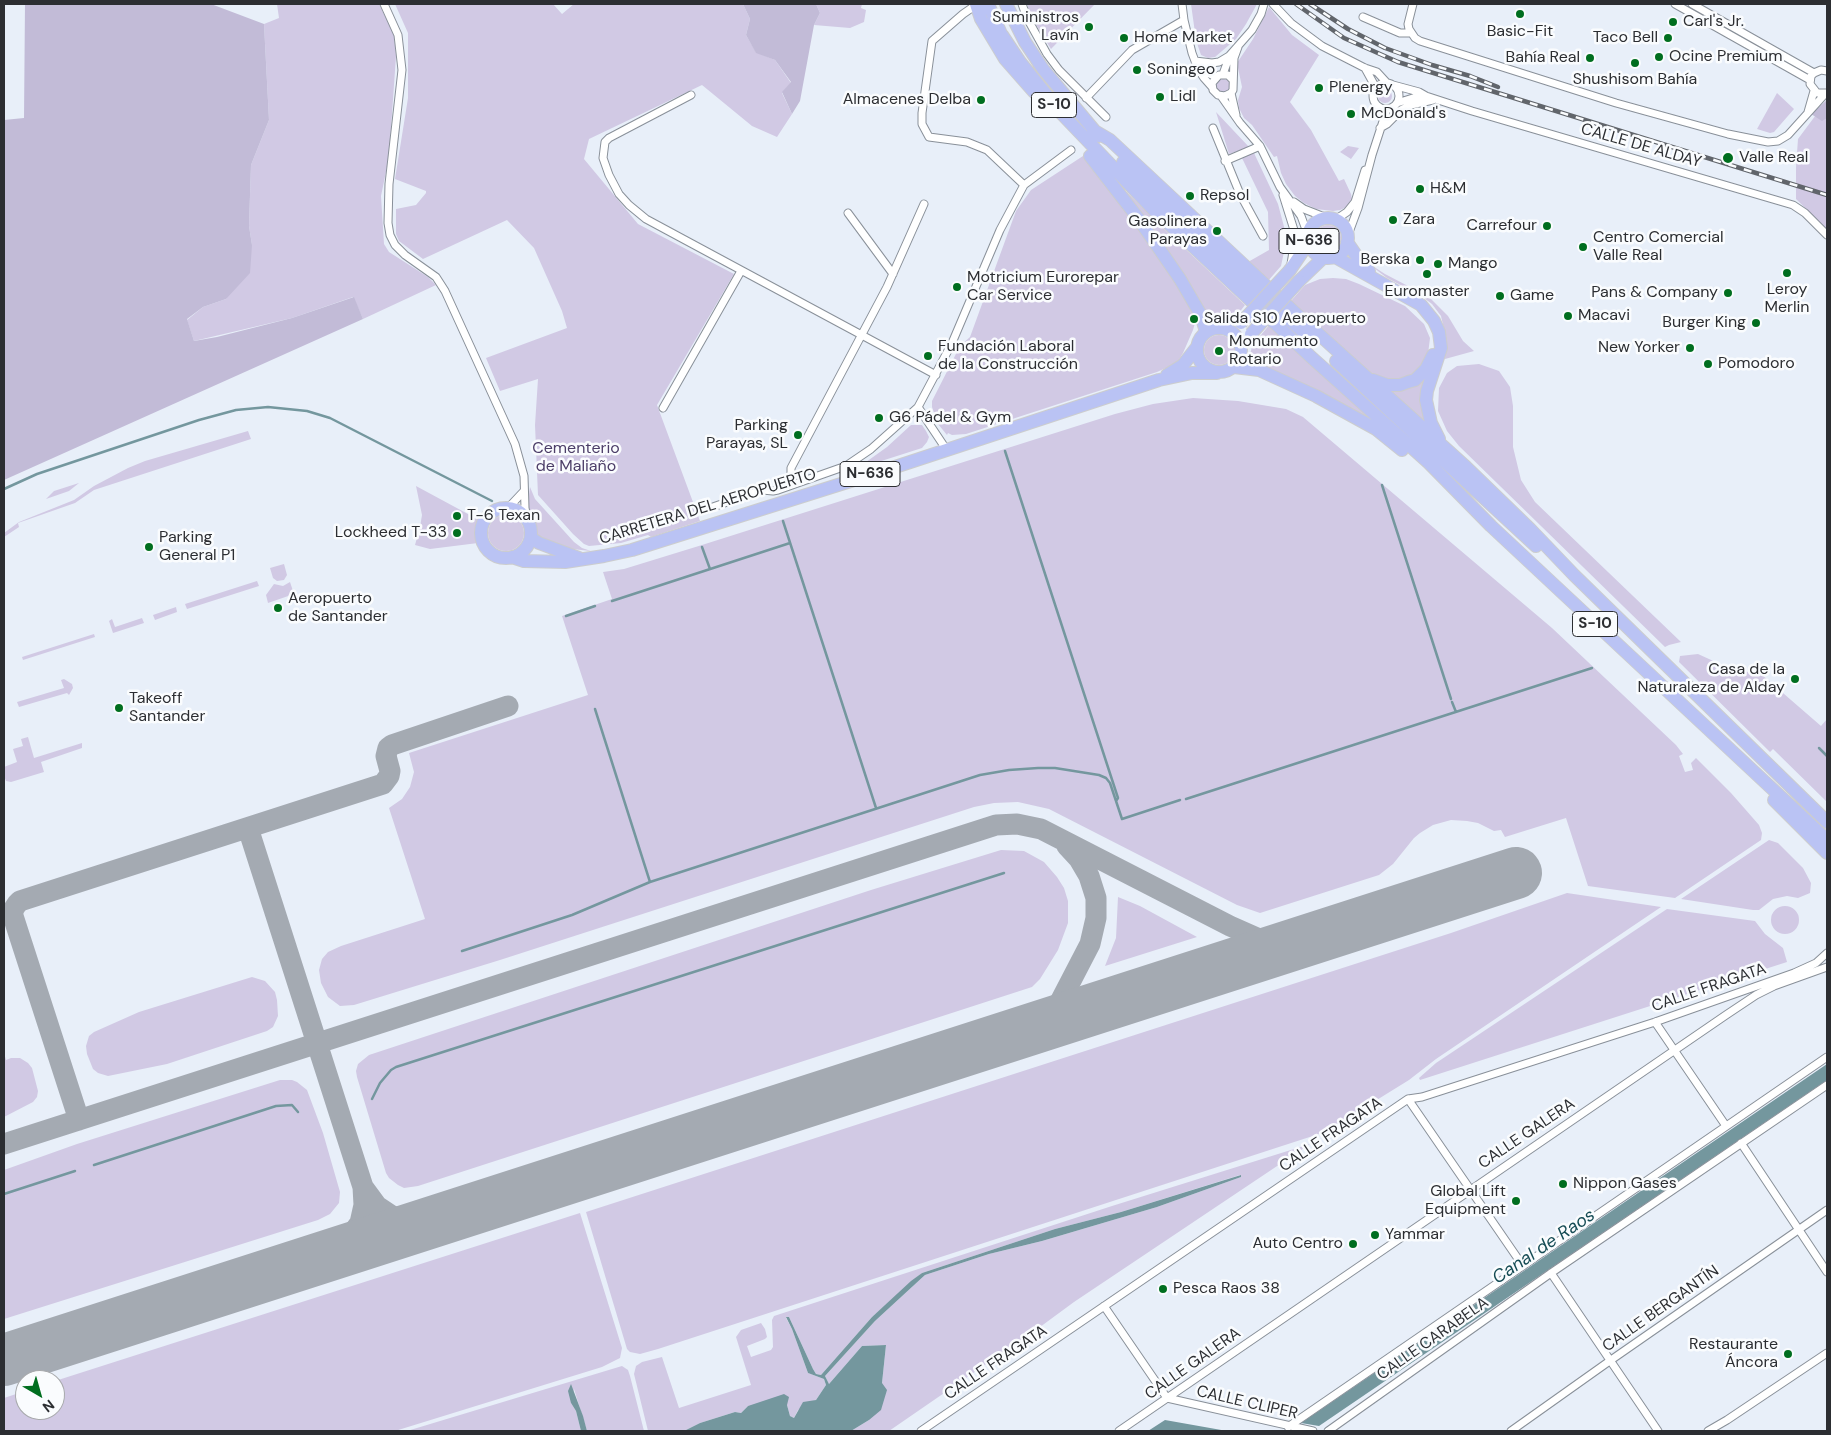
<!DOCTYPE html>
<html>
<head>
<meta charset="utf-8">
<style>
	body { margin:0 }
	#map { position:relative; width:1831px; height:1435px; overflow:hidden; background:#e8eff9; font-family:"DM Sans",sans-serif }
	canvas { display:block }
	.frame { position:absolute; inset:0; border:5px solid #2c2e32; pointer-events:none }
	.north { position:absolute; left:15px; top:1370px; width:50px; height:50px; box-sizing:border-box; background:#fafcfe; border:1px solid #a8aaac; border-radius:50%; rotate:142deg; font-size:14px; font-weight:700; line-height:20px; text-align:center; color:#2c2e32 }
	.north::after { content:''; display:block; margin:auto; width:18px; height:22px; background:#006e1f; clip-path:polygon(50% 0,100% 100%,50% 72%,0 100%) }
</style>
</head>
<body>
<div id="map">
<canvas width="1831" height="1435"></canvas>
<div class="frame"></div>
<div class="north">N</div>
</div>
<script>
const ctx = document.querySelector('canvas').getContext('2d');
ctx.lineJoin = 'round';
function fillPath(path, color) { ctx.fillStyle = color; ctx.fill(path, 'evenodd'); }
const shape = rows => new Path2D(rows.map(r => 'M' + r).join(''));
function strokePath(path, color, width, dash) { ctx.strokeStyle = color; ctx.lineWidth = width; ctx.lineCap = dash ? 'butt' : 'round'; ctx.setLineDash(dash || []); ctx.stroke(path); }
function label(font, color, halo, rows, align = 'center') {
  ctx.font = font + ' "DM Sans",sans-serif'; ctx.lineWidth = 5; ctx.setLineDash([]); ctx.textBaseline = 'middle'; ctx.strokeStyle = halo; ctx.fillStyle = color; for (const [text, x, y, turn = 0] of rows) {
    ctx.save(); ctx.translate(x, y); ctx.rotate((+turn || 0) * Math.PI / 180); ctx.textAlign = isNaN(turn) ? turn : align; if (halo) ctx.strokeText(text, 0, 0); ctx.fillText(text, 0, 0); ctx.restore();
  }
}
const green = shape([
	[277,4,379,4,394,35,396,56,389,157,381,196,384,244,389,252,428,277,436,285,363,319,353,297,292,318,194,341,187,320,203,307,226,299,252,245,249,226,251,165,269,120,264,24,279,18],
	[395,4,553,4,562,14,574,4,743,4,750,19,746,35,756,52,775,60,791,83,782,93,792,114,777,137,752,126,702,85,589,139,584,159,638,224,734,274,657,405,700,521,651,537,648,535,621,543,589,546,584,544,573,534,538,495,535,425,538,379,500,391,486,358,567,328,562,311,534,248,507,220,423,259,399,241,396,234,396,209,416,205,426,193,426,191,395,179,408,98,408,33],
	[816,4,862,4,861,8,866,10,864,22,850,28,814,25,820,13],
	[1027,4,1095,4,1051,49,1030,15],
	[1191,4,1257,4,1246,24,1236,39,1215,57,1208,58,1201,55,1196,40],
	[1269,7,1292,35,1319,55,1290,102,1311,130,1339,181,1344,179,1351,194,1352,199,1347,207,1340,210,1333,211,1316,209,1304,203,1295,196,1286,184,1281,173,1277,156,1274,157,1252,125,1244,118,1239,108,1238,100,1242,87,1237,63,1253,39],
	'1216 86a7 7 0 1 1 14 0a7 7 0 1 1-14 0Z',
	'1378 96a7 7 0 1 1 14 0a7 7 0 1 1-14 0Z',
	[1777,93,1794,109,1774,132,1770,133,1757,129],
	[1827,100,1827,229,1796,199,1796,167,1798,139],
	[1216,112,1249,147,1229,154],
	[1348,146,1359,148,1351,159,1340,152],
	[1254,153,1278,204,1287,238,1281,266,1268,281,1248,262,1269,250,1268,212,1242,158],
	[1083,156,1107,184,1163,263,1196,317,1193,319,1195,323,1193,330,1183,353,1177,363,1157,372,966,434,952,435,948,433,947,435,938,424,932,407,932,401,960,346,970,337,1016,211,1031,190],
	[1127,192,1161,226,1245,305,1235,318,1208,316,1188,282,1126,193],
	'1315 238a13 13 0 1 1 26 0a13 13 0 1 1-26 0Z',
	[1365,261,1385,274,1429,297,1448,316,1463,341,1474,351,1445,359,1446,338,1441,316,1432,304,1420,295,1387,278],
	[1333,278,1346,279,1359,284,1405,306,1424,324,1430,338,1428,354,1424,364,1412,375,1394,380,1377,376,1369,372,1290,302,1305,285,1320,279],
	[1270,324,1374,422,1249,360,1252,346],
	'1204 350a15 15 0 1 1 30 0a15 15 0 1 1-30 0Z',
	[1479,364,1499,371,1510,387,1513,406,1513,447,1521,480,1535,502,1681,642,1669,645,1665,647,1459,446,1447,431,1438,411,1439,388,1447,373,1457,366],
	[1428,375,1428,427,1383,389],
	[1193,398,1238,401,1286,409,1303,417,1552,628,1676,745,1683,754,1679,756,1685,772,1693,770,1691,763,1696,758,1731,793,1759,825,1762,833,1761,840,1675,898,1588,886,1566,818,1505,837,1501,830,1494,831,1478,823,1467,821,1451,820,1433,825,1420,833,1414,838,1393,864,1379,875,1260,913,1237,905,1049,809,1018,802,994,803,974,807,500,960,354,1005,340,1006,328,997,321,983,319,970,322,959,328,952,341,946,425,919,389,808,402,799,410,787,414,772,409,753,588,695,562,616,612,599,603,572,624,569,702,545,1115,414,1153,404],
	[911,425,922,425,926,431,929,437,927,442,922,448,847,472,866,462,887,447],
	[248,431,251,439,94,490,75,503,18,523,19,527,4,537,4,533,19,522,74,500,94,486,128,468,145,461],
	[79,483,69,491,46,499,54,491],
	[416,486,479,520,476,534,478,543,430,549,415,545,420,527,422,515],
	[530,487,535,499,574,542,582,548,591,551,572,549,550,542,537,535,534,519,527,511],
	'488 533a18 18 0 1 1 36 0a18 18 0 1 1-36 0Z',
	[284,564,287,575,284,580,277,581,273,578,270,568],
	[257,581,259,586,187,609,185,604],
	[290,582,294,594,268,603,266,595,274,584,283,586],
	[176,607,177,612,155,620,153,615],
	[142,618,144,623,113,633,109,621,112,619,115,627],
	[94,634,95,637,23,660,22,657],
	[1698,654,1731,669,1761,674,1821,726,1827,719,1827,802,1773,749,1770,752,1679,662,1680,656],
	[64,679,72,684,73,688,69,695,67,693,19,707,17,702,64,688,61,680],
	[28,737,34,758,82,743,82,748,41,762,44,772,11,782,6,781,4,776,4,767,17,762,13,749,23,746,21,739],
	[1769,840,1778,843,1803,868,1811,883,1810,893,1798,898,1787,896,1773,899,1759,910,1753,910,1681,899],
	[1001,850,1024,851,1044,862,1057,877,1064,888,1068,901,1068,923,1058,950,1040,979,1032,987,418,1186,404,1188,398,1185,389,1178,386,1173,357,1077,356,1071,358,1064,369,1055,871,890],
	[1567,893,1661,907,1436,1059,1409,1080,1325,1132,658,1349,640,1354,630,1352,627,1349,586,1212,1451,933],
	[1118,897,1140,906,1197,937,1105,966,1116,938],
	'1771 920a14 14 0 1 1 28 0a14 14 0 1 1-28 0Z',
	[1667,909,1755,921,1765,934,1783,948,1787,962,1420,1080,1419,1078,1436,1063],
	[252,977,265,981,275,992,277,1000,278,1016,273,1027,267,1031,167,1064,108,1076,98,1073,93,1069,87,1054,86,1046,89,1036,94,1032,139,1012],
	[4,1053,6,1060,11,1058,20,1058,28,1063,32,1068,38,1091,37,1097,33,1102,4,1117],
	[280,1080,292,1080,297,1082,307,1090,323,1133,340,1192,339,1203,330,1214,318,1220,4,1319,4,1170,77,1144],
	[1310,1144,1074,1302,1040,1327,889,1431,851,1431,869,1420,882,1383,886,1345,862,1346,829,1384,825,1376,875,1321,925,1275,989,1254,1042,1241,1157,1207,1241,1177,1240,1175,1121,1212,1055,1229,922,1273,872,1317,821,1375,816,1374,813,1369,789,1317,786,1318,792,1329,808,1373,824,1379,826,1385,816,1400,798,1410,794,1418,790,1416,787,1405,748,1406,741,1413,735,1412,700,1423,684,1431,648,1431,634,1374,636,1366,642,1362,662,1357,679,1408,751,1385,736,1337,741,1330,761,1323,765,1329,767,1337,765,1339,747,1346,751,1357,771,1350,773,1347,772,1320,774,1316,1112,1206],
	[580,1213,622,1348,620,1358,602,1367,395,1431,4,1431,4,1398,25,1391,25,1410,55,1410,55,1381],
	[622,1366,628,1370,630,1376,644,1431,587,1431,574,1389,571,1403,576,1411,581,1431,407,1431]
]);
const forest = shape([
	[25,4,211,4,264,24,269,120,251,165,249,226,252,245,250,273,226,299,203,307,187,319,194,341,217,337,292,318,354,297,363,319,4,480,4,120,24,118],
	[743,4,816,4,820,13,814,25,800,101,792,114,782,92,791,82,775,60,756,53,746,35,750,19],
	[1827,100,1827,118,1822,121,1811,114]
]);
const water = shape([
	[1827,1064,1827,1080,1319,1426,1301,1423],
	[1241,1175,1241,1177,1157,1207,1042,1241,989,1254,925,1275,875,1321,825,1376,829,1384,862,1346,886,1345,882,1383,887,1390,881,1410,869,1420,851,1431,684,1431,700,1423,735,1412,741,1413,748,1406,784,1394,789,1397,787,1405,790,1416,794,1418,803,1402,816,1400,826,1385,824,1379,808,1373,792,1329,786,1317,789,1317,813,1369,816,1374,821,1375,872,1317,911,1281,922,1273,1055,1229,1121,1212],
	[571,1384,583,1416,587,1431,581,1431,576,1411,571,1403,568,1391],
	[1165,1420,1227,1431,1148,1431]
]);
const stream = shape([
	[1005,451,1118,798,1116,801],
	[1382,485,1451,699],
	[4,489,37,474,199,420,236,410,268,407,307,411,330,418,492,501],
	[783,521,876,808],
	[702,547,710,569],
	[612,601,790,543],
	[566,616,595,606],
	[1452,702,1456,712],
	[595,709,650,882],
	[1819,748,1827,756],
	[1186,799,1592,668],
	[462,951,572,915,650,882,980,775,1009,770,1038,768,1055,768,1099,775,1106,778,1110,783,1122,819,1180,800],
	[372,1099,380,1083,391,1070,396,1067,1004,873],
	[94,1165,276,1106,292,1105,298,1112],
	[4,1194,75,1171]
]);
const taxiway = shape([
	[248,828,363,1187,377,1206,392,1216,416,1221,442,1219],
	[1049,1023,1090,944,1096,918,1096,898,1089,876,1079,859,1067,846],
	[79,1120,13,916,13,910,17,904,20,901,383,784,389,776,390,771,386,756,388,748,392,745,508,706],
	[4,1144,996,825,1017,824,1041,829,1230,926,1282,949],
	[328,1255,347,1241,360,1223,364,1205,363,1187]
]);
const runway = shape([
	[4,1360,1516,873]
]);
const street = shape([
	[384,4,398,35,402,70,389,184,388,223,390,235,395,245,405,255,436,277,445,291,515,444,524,476,525,508,527,518],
	[1022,4,1027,18,1047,54,1059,70,1106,117],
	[1182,4,1184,20,1192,53,1198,69,1204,78,1212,87],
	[1273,4,1291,23,1322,46,1365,68,1377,72,1388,84],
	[1413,4,1408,24,1409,29,1415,38,1420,41,1616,103,1728,134,1768,142,1778,141,1788,135,1825,94],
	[1675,4,1810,80],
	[1692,4,1814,73],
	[976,5,963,14,932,41,922,113,922,124,929,137,967,142,987,150,1024,185],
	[1363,17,1400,33,1411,33],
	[1195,61,1212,63,1219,62,1229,56],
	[1197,63,1208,73,1216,77],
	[1365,68,1376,88],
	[1223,74,1230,55,1252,30,1261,14,1264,4],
	[1232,79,1228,75,1219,75,1212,83,1213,90,1218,95,1225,96,1231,93,1233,90,1234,58,1238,47],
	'1373 96a13 13 0 1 1 26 0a13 13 0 1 1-26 0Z',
	[1393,85,1419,92,1426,96,1472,111,1793,205,1805,213,1827,235],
	[1231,93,1236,115],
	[1827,93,1817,93,1810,84,1811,76,1814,73,1821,70,1827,71],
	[691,95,609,138,605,142,603,158,609,175,619,194,629,205,646,219,936,375],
	[1221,96,1240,123,1260,146,1280,187,1301,216,1308,235],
	[1086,98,1132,50,1184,20],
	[1397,103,1416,97,1425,96],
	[1808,112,1814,91],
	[1213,128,1240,194,1263,236],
	[1380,128,1387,124,1401,110,1411,105,1433,100],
	[1225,161,1260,146],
	[1283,195,1294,230,1295,239,1291,264],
	[1294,202,1304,209,1327,218],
	[848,213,893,274],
	[1335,220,1347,212,1355,202,1365,170],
	[1348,235,1358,208,1372,155,1387,109],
	[663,408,741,271],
	[946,449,918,407,952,343,1000,230,1024,185,1071,150],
	[791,484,791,468,887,287,924,204],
	[508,508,524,491],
	[707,509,762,490,773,491,778,490,846,466,871,449,918,407],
	[1655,1022,1726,1126],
	[1408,1099,1523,1266],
	[1741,1143,1827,1272],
	[1551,1273,1658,1431],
	[1104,1306,1167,1398,1313,1431],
	[1288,1427,1827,1057],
	[921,1431,1408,1099,1422,1097,1655,1022,1794,973,1816,963,1827,953],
	[1119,1431,1726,1015,1756,995,1774,986,1827,967],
	[1328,1431,1551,1273,1827,1085],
	[1511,1431,1611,1360,1827,1210],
	[1708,1431,1727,1420,1827,1353]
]);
const highway = shape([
	[976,4,981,19,1005,59,1034,92],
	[988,4,1005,43],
	[1006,4,1025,42,1043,69,1099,136],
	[1002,35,1020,62,1062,114,1153,209,1311,357,1429,463,1491,526,1827,840],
	[1093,130,1110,140,1292,310,1466,467,1530,529,1574,575,1827,822],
	[1090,156,1138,218,1180,279,1201,315,1206,332],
	[1123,162,1160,201,1239,275,1310,338],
	'1308 238a20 20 0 1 1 40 0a20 20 0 1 1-40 0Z',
	[1347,242,1360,261,1369,271],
	[1335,257,1421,305,1434,321,1439,332,1441,348,1427,391,1426,400,1431,423,1439,439],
	[1290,270,1309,242],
	[1299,281,1324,257],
	'1197 350a22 22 0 1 1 44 0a22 22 0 1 1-44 0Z',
	[1336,361,1536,546],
	[1234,367,1259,370,1316,396,1376,429,1402,450],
	[1167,375,1183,365,1197,347],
	[1373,380,1387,385,1400,385,1408,382,1415,380,1426,369,1433,355],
	'481 533a25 25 0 1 1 50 0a25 25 0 1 1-50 0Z',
	[531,538,539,543,579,558],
	[512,557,524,561,565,562,604,556,632,550,895,467,1159,380,1192,373,1217,373],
	[1774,800,1827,853]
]);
const rail = shape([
	[1296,4,1344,38,1398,62,1827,195],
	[1310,4,1348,29,1385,48,1432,65,1470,76,1498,87]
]);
const highwayBridge = shape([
	[1241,323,1290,270],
	[1251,334,1299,281]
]);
const markers = [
	[1520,14,5,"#006e1f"],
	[1673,22,5,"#006e1f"],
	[1089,27,5,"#006e1f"],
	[1124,38,5,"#006e1f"],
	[1668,38,5,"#006e1f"],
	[1659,57,5,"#006e1f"],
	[1590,58,5,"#006e1f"],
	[1635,63,5,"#006e1f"],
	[1137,70,5,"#006e1f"],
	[1319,88,5,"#006e1f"],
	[1160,97,5,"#006e1f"],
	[981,100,5,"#006e1f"],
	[1351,114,5,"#006e1f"],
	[1728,158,6,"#006e1f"],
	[1420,189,5,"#006e1f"],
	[1190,196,5,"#006e1f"],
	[1393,220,5,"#006e1f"],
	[1547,226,5,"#006e1f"],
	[1217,231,5,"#006e1f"],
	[1583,247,5,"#006e1f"],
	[1420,260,5,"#006e1f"],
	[1438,264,5,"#006e1f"],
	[1787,273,5,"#006e1f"],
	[1427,274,5,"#006e1f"],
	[957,287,5,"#006e1f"],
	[1728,293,5,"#006e1f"],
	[1500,296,5,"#006e1f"],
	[1568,316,5,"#006e1f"],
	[1194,319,5,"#006e1f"],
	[1756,323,5,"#006e1f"],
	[1690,348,5,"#006e1f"],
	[1219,351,5,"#006e1f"],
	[928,356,5,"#006e1f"],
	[1708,364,5,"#006e1f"],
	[879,418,5,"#006e1f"],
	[798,435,5,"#006e1f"],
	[457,516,5,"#006e1f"],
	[457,533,5,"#006e1f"],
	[149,547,5,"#006e1f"],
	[278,608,5,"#006e1f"],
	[1795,679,5,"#006e1f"],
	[119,708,5,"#006e1f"],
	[1563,1184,5,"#006e1f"],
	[1516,1201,5,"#006e1f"],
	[1375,1235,5,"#006e1f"],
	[1353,1244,5,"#006e1f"],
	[1163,1289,5,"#006e1f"],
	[1788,1354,5,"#006e1f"]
];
const shields = [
	[1054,105,45],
	[1309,241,60],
	[870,474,60],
	[1595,624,45]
];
const shieldNames = [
	["S-10",1054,105],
	["N-636",1309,241],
	["N-636",870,474],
	["S-10",1595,624]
];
const poiNames = [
	["Suministros",1079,18,"right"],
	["Lavín",1079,36,"right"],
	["Carl's Jr.",1683,22],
	["Basic-Fit",1520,32,"center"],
	["Home Market",1134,38],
	["Taco Bell",1658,38,"right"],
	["Ocine Premium",1669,57],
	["Bahía Real",1580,58,"right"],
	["Soningeo",1147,70],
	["Shushisom Bahía",1635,80,"center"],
	["Plenergy",1329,88],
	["Lidl",1170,97],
	["Almacenes Delba",971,100,"right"],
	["McDonald's",1361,114],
	["Valle Real",1739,158],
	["H&M",1430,189],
	["Repsol",1200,196],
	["Zara",1403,220],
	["Gasolinera",1207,222,"right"],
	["Parayas",1207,240,"right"],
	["Carrefour",1537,226,"right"],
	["Centro Comercial",1593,238],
	["Valle Real",1593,256],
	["Berska",1410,260,"right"],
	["Mango",1448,264],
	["Motricium Eurorepar",967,278],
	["Car Service",967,296],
	["Leroy",1787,290,"center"],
	["Merlin",1787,308,"center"],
	["Euromaster",1427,292,"center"],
	["Pans & Company",1718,293,"right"],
	["Game",1510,296],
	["Macavi",1578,316],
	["Salida S10 Aeropuerto",1204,319],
	["Burger King",1746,323,"right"],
	["Monumento",1229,342],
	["Rotario",1229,360],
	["Fundación Laboral",938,347],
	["de la Construcción",938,365],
	["New Yorker",1680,348,"right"],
	["Pomodoro",1718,364],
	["G6 Pádel & Gym",889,418],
	["Parking",788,426,"right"],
	["Parayas, SL",788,444,"right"],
	["T-6 Texan",467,516],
	["Lockheed T-33",447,533,"right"],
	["Parking",159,538],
	["General P1",159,556],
	["Aeropuerto",288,599],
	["de Santander",288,617],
	["Casa de la",1785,670,"right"],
	["Naturaleza de Alday",1785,688,"right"],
	["Takeoff",129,699],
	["Santander",129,717],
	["Nippon Gases",1573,1184],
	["Global Lift",1506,1192,"right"],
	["Equipment",1506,1210,"right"],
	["Yammar",1385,1235],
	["Auto Centro",1343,1244,"right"],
	["Pesca Raos 38",1173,1289],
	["Restaurante",1778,1345,"right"],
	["Áncora",1778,1363,"right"]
];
const streetNames = [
	["CALLE DE ALDAY",1641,146,16],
	["CARRETERA DEL AEROPUERTO",708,507,-17],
	["CALLE FRAGATA",1709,988,-19],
	["CALLE GALERA",1527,1134,-34],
	["CALLE FRAGATA",1331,1135,-34],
	["CALLE BERGANTÍN",1661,1309,-35],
	["CALLE CARABELA",1433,1339,-35],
	["CALLE FRAGATA",996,1363,-34],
	["CALLE GALERA",1193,1364,-35],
	["CALLE CLIPER",1247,1403,13]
];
const parkNames = [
	["Cementerio",576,449],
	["de Maliaño",576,467]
];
const waterNames = [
	["Canal de Raos",1544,1247,-34]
];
fillPath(green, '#d1c9e4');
fillPath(forest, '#c2bbd7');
fillPath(water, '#74979e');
strokePath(stream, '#74979e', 2.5);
strokePath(taxiway, '#a4aab2', 21);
strokePath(runway, '#a4aab2', 52);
strokePath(street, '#899099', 9);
strokePath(highway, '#cccdce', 14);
strokePath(street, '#fff', 7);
strokePath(highway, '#bac3f4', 12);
strokePath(rail, '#61656b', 4.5);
strokePath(rail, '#fafcfe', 2.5, [8]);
strokePath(highwayBridge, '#cccdce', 14, []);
strokePath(highwayBridge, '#bac3f4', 12);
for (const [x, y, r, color] of markers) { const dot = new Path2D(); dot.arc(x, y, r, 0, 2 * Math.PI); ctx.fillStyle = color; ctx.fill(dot); strokePath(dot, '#fafcfe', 2); }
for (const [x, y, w] of shields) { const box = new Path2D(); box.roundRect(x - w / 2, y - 12.5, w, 25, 4); ctx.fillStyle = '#fafcfe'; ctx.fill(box); strokePath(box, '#2c2e32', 1); }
label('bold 15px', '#2c2e32', null, shieldNames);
label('16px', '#2c2e32', '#fafcfe', poiNames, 'left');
label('16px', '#2c2e32', '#fafcfe', streetNames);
label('16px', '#4c3e68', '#fafcfe', parkNames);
label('italic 18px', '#164c55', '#fafcfe', waterNames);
</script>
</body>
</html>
